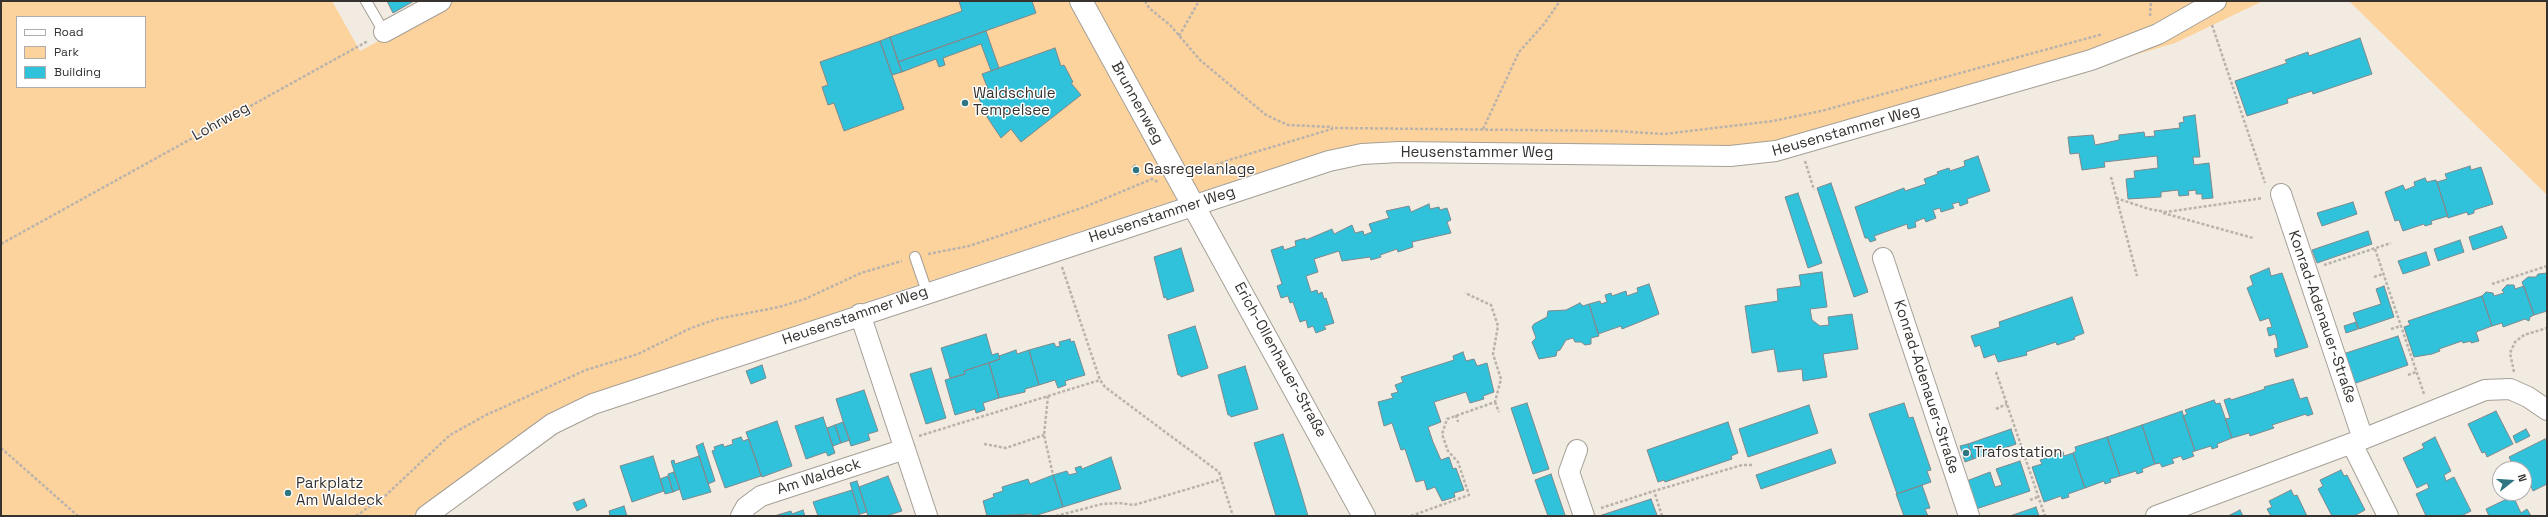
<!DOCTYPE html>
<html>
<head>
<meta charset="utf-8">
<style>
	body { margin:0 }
	#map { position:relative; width:2548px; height:517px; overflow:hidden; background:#f2ebe2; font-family:"Space Grotesk",sans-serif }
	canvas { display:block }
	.frame { position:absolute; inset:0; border:2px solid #35322f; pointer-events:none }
	.legend { position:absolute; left:16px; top:16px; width:130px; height:72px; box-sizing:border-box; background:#fff; border:1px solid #aeadac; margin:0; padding:5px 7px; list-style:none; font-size:12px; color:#35322f }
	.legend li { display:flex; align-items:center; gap:8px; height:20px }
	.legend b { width:20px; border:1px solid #aeadac }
	.north { position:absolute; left:2492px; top:461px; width:40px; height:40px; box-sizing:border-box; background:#fff; border:1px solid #aeadac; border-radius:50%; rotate:73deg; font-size:11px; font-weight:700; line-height:16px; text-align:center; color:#35322f }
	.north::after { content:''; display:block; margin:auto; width:14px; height:18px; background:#2f7582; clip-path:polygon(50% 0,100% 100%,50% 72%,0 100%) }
</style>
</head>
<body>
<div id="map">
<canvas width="2548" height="517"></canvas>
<div class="frame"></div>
<ul class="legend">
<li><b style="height:5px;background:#fff"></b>Road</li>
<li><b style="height:11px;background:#fdd39d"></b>Park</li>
<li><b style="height:11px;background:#31c2db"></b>Building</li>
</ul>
<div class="north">N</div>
</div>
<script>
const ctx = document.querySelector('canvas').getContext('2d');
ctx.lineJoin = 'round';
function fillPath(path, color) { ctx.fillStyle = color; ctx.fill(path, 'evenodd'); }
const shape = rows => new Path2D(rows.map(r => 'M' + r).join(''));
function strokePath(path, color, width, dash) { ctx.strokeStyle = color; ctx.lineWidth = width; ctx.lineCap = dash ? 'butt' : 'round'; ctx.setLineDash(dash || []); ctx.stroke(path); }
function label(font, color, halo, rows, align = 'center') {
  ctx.font = font + ' "Space Grotesk",sans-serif'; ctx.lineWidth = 3; ctx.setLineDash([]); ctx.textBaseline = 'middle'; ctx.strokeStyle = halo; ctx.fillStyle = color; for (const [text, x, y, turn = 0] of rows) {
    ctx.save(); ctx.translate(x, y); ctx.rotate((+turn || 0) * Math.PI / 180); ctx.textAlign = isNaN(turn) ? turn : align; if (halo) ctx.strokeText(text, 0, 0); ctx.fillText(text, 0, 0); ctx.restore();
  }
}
const green = shape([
	[1,1,332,1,360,51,454,1,2263,1,2175,43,1774,162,1733,163,1383,161,1357,163,1323,173,1233,203,1224,184,857,305,579,401,535,426,412,516,1,516],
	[17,17,145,17,145,87,17,87],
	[2349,1,2547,1,2547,195]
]);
const building = shape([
	[387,1,414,1,393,13,387,1],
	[959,1,1032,1,1036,13,898,62,890,37,962,11,959,1],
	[986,31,999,68,991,71,981,44,943,58,945,65,939,67,936,59,902,72,898,62,986,31],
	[890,37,902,72,892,75,880,41,890,37],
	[2360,38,2372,74,2313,94,2312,91,2287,99,2288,103,2247,116,2235,81,2287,63,2285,60,2308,52,2309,56,2360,38],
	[880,41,904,109,844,131,834,103,828,105,822,87,828,85,820,62,880,41],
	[1055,48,1061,66,1064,65,1073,82,1071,83,1081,95,1021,142,1011,129,1001,138,985,114,977,93,988,89,982,74,1055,48],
	[2195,115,2200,157,2193,157,2194,165,2209,163,2213,198,2202,199,2202,194,2196,194,2196,190,2188,191,2189,195,2179,196,2178,190,2161,192,2161,197,2128,199,2126,179,2135,178,2134,171,2158,168,2157,156,2104,162,2105,167,2082,170,2079,153,2070,154,2068,137,2093,135,2095,145,2119,140,2119,135,2144,132,2145,137,2155,136,2154,131,2180,128,2179,123,2184,122,2183,117,2195,115],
	[1978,156,1990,191,1967,199,1968,203,1960,206,1959,202,1952,204,1954,208,1941,212,1940,208,1933,210,1936,218,1926,222,1924,218,1915,222,1916,227,1908,229,1907,224,1874,236,1876,240,1870,242,1868,238,1865,238,1855,207,1904,188,1905,191,1926,184,1924,179,1938,174,1937,172,1949,168,1950,171,1965,166,1964,161,1978,156],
	[1135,165,1139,174,1136,175,1132,167,1135,165],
	[2470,166,2471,170,2481,167,2493,204,2474,210,2474,213,2468,215,2467,212,2448,218,2437,182,2447,179,2445,174,2470,166],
	[2425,178,2427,182,2436,180,2448,216,2431,221,2432,224,2425,226,2424,224,2403,231,2399,220,2395,221,2385,192,2403,185,2405,190,2415,186,2414,182,2425,178],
	[1831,183,1868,292,1854,297,1817,188,1831,183],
	[1798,193,1822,263,1808,268,1785,197,1798,193],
	[2353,202,2357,214,2322,226,2317,213,2353,202],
	[1429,204,1430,209,1439,207,1440,210,1447,208,1451,220,1447,222,1451,233,1412,242,1413,247,1398,252,1397,249,1380,255,1381,257,1371,260,1370,257,1342,261,1339,251,1314,259,1318,272,1306,276,1311,292,1317,290,1318,294,1322,292,1324,299,1326,298,1334,323,1324,326,1326,329,1316,333,1313,326,1308,328,1306,320,1300,322,1293,302,1290,303,1288,296,1281,298,1277,286,1282,284,1271,250,1283,246,1284,250,1296,246,1295,241,1305,238,1306,240,1332,229,1334,234,1352,225,1355,233,1363,231,1364,235,1372,232,1369,224,1389,218,1386,211,1409,206,1411,212,1429,204],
	[2502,226,2507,238,2473,250,2469,237,2502,226],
	[2368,231,2372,244,2317,263,2312,250,2368,231],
	[2460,240,2464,252,2438,261,2434,249,2460,240],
	[1181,248,1194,291,1167,300,1166,297,1164,298,1154,257,1181,248],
	[2426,252,2430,265,2403,274,2398,261,2426,252],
	[2269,268,2271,276,2282,273,2308,347,2276,357,2274,349,2278,348,2277,340,2275,334,2269,336,2267,328,2272,327,2269,318,2260,321,2247,288,2253,285,2250,276,2269,268],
	[1822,272,1827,307,1810,309,1812,320,1820,326,1829,325,1828,317,1852,314,1858,349,1823,354,1827,377,1803,381,1802,369,1778,372,1774,349,1752,353,1745,306,1778,301,1777,289,1801,286,1799,275,1822,272],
	[2547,273,2547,311,2534,315,2522,282,2528,277,2536,277,2538,274,2547,273],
	[1649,284,1659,314,1622,329,1621,326,1598,334,1589,304,1600,301,1601,304,1607,302,1605,295,1611,293,1612,296,1626,291,1627,296,1638,292,1637,288,1649,284],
	[2507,285,2514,285,2515,289,2524,286,2534,315,2530,317,2529,321,2525,319,2503,327,2502,323,2492,326,2482,296,2486,292,2493,293,2494,296,2504,293,2502,290,2507,285],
	[2384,286,2394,317,2359,329,2353,313,2381,304,2376,289,2384,286],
	[2482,296,2492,326,2476,332,2479,341,2471,343,2471,341,2463,343,2462,341,2439,349,2440,351,2432,354,2414,357,2404,327,2410,325,2408,321,2482,296],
	[2072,297,2084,333,2074,337,2075,339,2057,345,2056,342,2026,352,2027,355,1998,362,1995,354,1984,358,1980,345,1975,347,1971,336,2000,327,1999,322,2072,297],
	[1580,303,1583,306,1589,304,1599,336,1591,338,1591,344,1585,345,1581,342,1575,342,1573,338,1566,340,1560,350,1557,351,1556,356,1539,359,1532,342,1536,338,1532,327,1534,324,1547,317,1548,311,1566,310,1580,303],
	[2356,322,2358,329,2346,333,2344,326,2356,322],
	[1195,326,1208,368,1181,377,1180,375,1178,375,1168,335,1195,326],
	[986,334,992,355,998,353,1000,359,964,371,965,374,950,378,941,348,986,334],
	[2398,336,2408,365,2350,385,2340,355,2398,336],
	[1070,339,1071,342,1074,341,1085,375,1065,381,1066,385,1058,388,1055,380,1039,385,1029,350,1054,343,1056,347,1060,346,1059,342,1070,339],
	[1016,350,1017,354,1029,350,1039,385,1025,389,1025,392,999,398,989,363,1000,359,999,356,1016,350],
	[1463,352,1466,361,1474,359,1477,366,1487,363,1494,392,1483,396,1484,399,1470,403,1466,392,1434,402,1441,422,1428,427,1433,442,1441,460,1449,457,1453,469,1456,468,1464,490,1454,493,1455,497,1442,501,1435,487,1427,490,1424,480,1416,482,1405,449,1401,450,1392,423,1384,426,1378,402,1393,398,1391,394,1398,392,1395,385,1403,382,1401,377,1454,360,1453,356,1463,352],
	[989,363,999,398,983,403,985,410,976,413,975,409,955,415,945,380,965,374,964,371,989,363],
	[762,365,766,378,751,384,746,371,762,365],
	[1245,366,1258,409,1231,417,1230,415,1228,415,1218,375,1245,366],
	[931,368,946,418,926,424,910,374,931,368],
	[2293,379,2300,399,2307,397,2313,414,2307,416,2306,414,2272,425,2274,428,2250,436,2249,433,2232,438,2225,419,2230,418,2224,400,2230,398,2231,400,2265,389,2264,387,2293,379],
	[864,390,878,431,868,434,870,440,851,446,836,399,864,390],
	[2214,400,2216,404,2220,403,2232,438,2217,444,2218,447,2212,449,2211,446,2195,451,2183,416,2187,414,2185,410,2214,400],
	[1527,403,1549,469,1533,474,1511,408,1527,403],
	[1904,403,1909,418,1913,417,1931,470,1927,471,1931,482,1897,494,1869,414,1904,403],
	[1809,405,1818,433,1748,457,1739,429,1809,405],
	[2182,411,2195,451,2192,452,2194,456,2183,460,2181,456,2172,459,2174,463,2162,467,2160,463,2155,464,2142,425,2182,411],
	[2496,411,2513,444,2487,457,2485,452,2482,453,2468,424,2496,411],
	[823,417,835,453,828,456,826,452,806,459,795,426,823,417],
	[777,421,792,466,762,477,746,432,777,421],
	[843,422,850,440,841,443,835,425,843,422],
	[1728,422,1738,453,1731,456,1732,459,1665,482,1664,480,1658,482,1647,450,1728,422],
	[835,425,841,443,833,446,827,428,835,425],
	[2142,425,2155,464,2142,469,2143,472,2137,474,2136,471,2120,476,2107,437,2142,425],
	[2011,429,2016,444,1973,459,1968,444,2011,429],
	[2526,429,2530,436,2516,443,2513,436,2526,429],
	[1283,434,1301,492,1308,516,1276,516,1254,443,1283,434],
	[741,437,743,441,749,439,761,476,725,488,712,451,715,450,714,447,723,444,724,447,733,444,732,440,741,437],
	[2107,437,2120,476,2110,479,2111,482,2105,484,2104,481,2085,488,2073,453,2076,451,2075,447,2107,437],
	[2435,437,2451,471,2444,475,2446,481,2454,477,2471,511,2461,516,2426,516,2416,494,2429,488,2427,483,2417,488,2403,458,2424,448,2422,444,2435,437],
	[2545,439,2547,443,2547,484,2533,491,2524,469,2515,469,2509,457,2545,439],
	[703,443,715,481,708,484,696,446,703,443],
	[1968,444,1973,459,1965,462,1960,446,1968,444],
	[1831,449,1836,463,1761,489,1756,475,1831,449],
	[2063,452,2064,456,2073,453,2085,488,2068,494,2069,497,2062,499,2061,496,2044,502,2032,467,2042,464,2040,460,2063,452],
	[653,456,664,491,632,502,620,466,653,456],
	[699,456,711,492,683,500,671,461,674,460,675,464,699,456],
	[1111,457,1121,489,1063,507,1053,475,1067,471,1069,475,1077,473,1075,468,1081,466,1082,469,1111,457],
	[2020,461,2030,491,1973,510,1964,482,1990,472,1995,487,2002,485,1996,469,2020,461],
	[2341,470,2344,476,2347,475,2365,510,2354,516,2332,516,2318,489,2323,486,2320,480,2341,470],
	[674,472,680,489,673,492,668,474,674,472],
	[1551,474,1565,515,1561,516,1548,516,1535,480,1551,474],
	[1053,475,1063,507,1034,516,1031,514,987,516,983,501,994,497,993,494,1003,491,1002,487,1028,479,1030,484,1053,475],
	[668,476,673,492,665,494,660,479,668,476],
	[888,476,902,511,886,516,868,516,859,487,888,476],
	[857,481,867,512,860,514,850,483,857,481],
	[1922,485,1930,508,1925,509,1928,516,1904,516,1896,494,1922,485],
	[852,490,860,516,818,516,813,502,852,490],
	[2291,490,2294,496,2297,495,2307,516,2271,516,2267,509,2272,507,2269,501,2291,490],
	[2513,496,2521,513,2527,509,2531,516,2489,516,2486,509,2513,496],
	[584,499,587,506,577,511,573,503,584,499],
	[1651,499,1657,515,1652,516,1599,516,1651,499],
	[624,506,627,516,610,516,609,511,624,506],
	[2036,507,2039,516,2010,516,2036,507],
	[803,510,805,516,774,516,791,511,792,514,803,510],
	[2240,510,2243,516,2228,516,2240,510]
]);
const path = shape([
	[1145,1,1149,8,1170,25,1200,60,1266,115,1288,125,1333,127],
	[2150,16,2151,1],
	[2212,25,2265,183],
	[1179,36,1199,1],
	[1483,129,1519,52,1544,24,1560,1],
	[1805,161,1814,190],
	[1197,172,1229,160,1335,128,1616,131,1664,134,1773,121,1821,111,2103,34],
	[2111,177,2137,276],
	[2116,198,2149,209,2166,212,2263,198],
	[2163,213,2253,238],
	[1,244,368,41],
	[2375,249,2424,394],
	[928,254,969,246,1029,226,1087,206,1152,179,1158,182],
	[2324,265,2391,243],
	[1062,267,1100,380,1105,387,1219,472,1233,516],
	[2374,277,2383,274],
	[2492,284,2547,266],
	[2391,329,2401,326],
	[1996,372,2045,516],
	[2514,372,2510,353,2515,342,2524,335,2547,328],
	[2408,375,2416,372],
	[1048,396,1044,435,1053,475],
	[1495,402,1499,412],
	[1996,409,2007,404],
	[1456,415,1458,422],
	[919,436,1100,380],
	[984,444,1006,448,1044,435],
	[1,448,78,516],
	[2015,453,2023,450],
	[2030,500,2038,497],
	[1601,508,1654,491],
	[356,516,385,496,450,435,486,415,586,370,638,354,691,328,717,319,779,307,805,299,861,273,902,261],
	[1056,516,1102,504,1119,503,1134,505,1222,479],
	[1411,516,1469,495,1458,462,1448,451,1442,434,1447,419,1495,402,1501,379,1493,354,1498,326,1491,305,1465,293],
	[1662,516,1654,491,1742,465,1754,465]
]);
const service = shape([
	[366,1,384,32],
	[915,257,927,292]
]);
const minor = shape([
	[384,32,441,1],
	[2281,194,2363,439],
	[1883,258,1969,516],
	[860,314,927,516],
	[2352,444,2388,516],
	[1577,450,1569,472,1584,516],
	[426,516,552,424,593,404,1329,161,1362,154,1400,152,1730,156,1776,151,2091,60,2158,34,2216,1],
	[741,516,746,507,761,496,905,449],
	[2156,516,2363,439,2485,390,2510,389,2528,397,2547,410]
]);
const tertiary = shape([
	[1081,1,1364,516]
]);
const markers = [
	[965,103,4,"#2f7582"],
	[1136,170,4,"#2f7582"],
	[1966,453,4,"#2f7582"],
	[288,493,4,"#2f7582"]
];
const poiNames = [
	["Waldschule",973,94],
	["Tempelsee",973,111],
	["Gasregelanlage",1144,170],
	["Trafostation",1974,453],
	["Parkplatz",296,484],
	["Am Waldeck",296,501]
];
const streetNames = [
	["Brunnenweg",1137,103,61],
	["Lohrweg",221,122,-29],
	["Heusenstammer Weg",1846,131,-16],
	["Heusenstammer Weg",1477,153],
	["Heusenstammer Weg",1162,215,-18],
	["Heusenstammer Weg",855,316,-19],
	["Konrad-Adenauer-Straße",2322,317,71],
	["Erich-Ollenhauer-Straße",1280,360,61],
	["Konrad-Adenauer-Straße",1926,387,72],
	["Am Waldeck",819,477,-18]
];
fillPath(green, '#fdd39d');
fillPath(building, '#31c2db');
strokePath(building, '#7d898c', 1);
strokePath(service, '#a59f96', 12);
strokePath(minor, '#a59f96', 22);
strokePath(tertiary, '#a59f96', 24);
strokePath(path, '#b9b3ac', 2.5, [3, 2]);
strokePath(service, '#fff', 10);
strokePath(minor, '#fff', 20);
strokePath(tertiary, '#fff', 22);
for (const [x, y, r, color] of markers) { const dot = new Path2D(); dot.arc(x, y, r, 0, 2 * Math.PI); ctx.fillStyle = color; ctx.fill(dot); strokePath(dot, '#fff', 1.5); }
label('15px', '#35322f', '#fff', poiNames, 'left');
label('15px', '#35322f', '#fff', streetNames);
</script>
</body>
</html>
